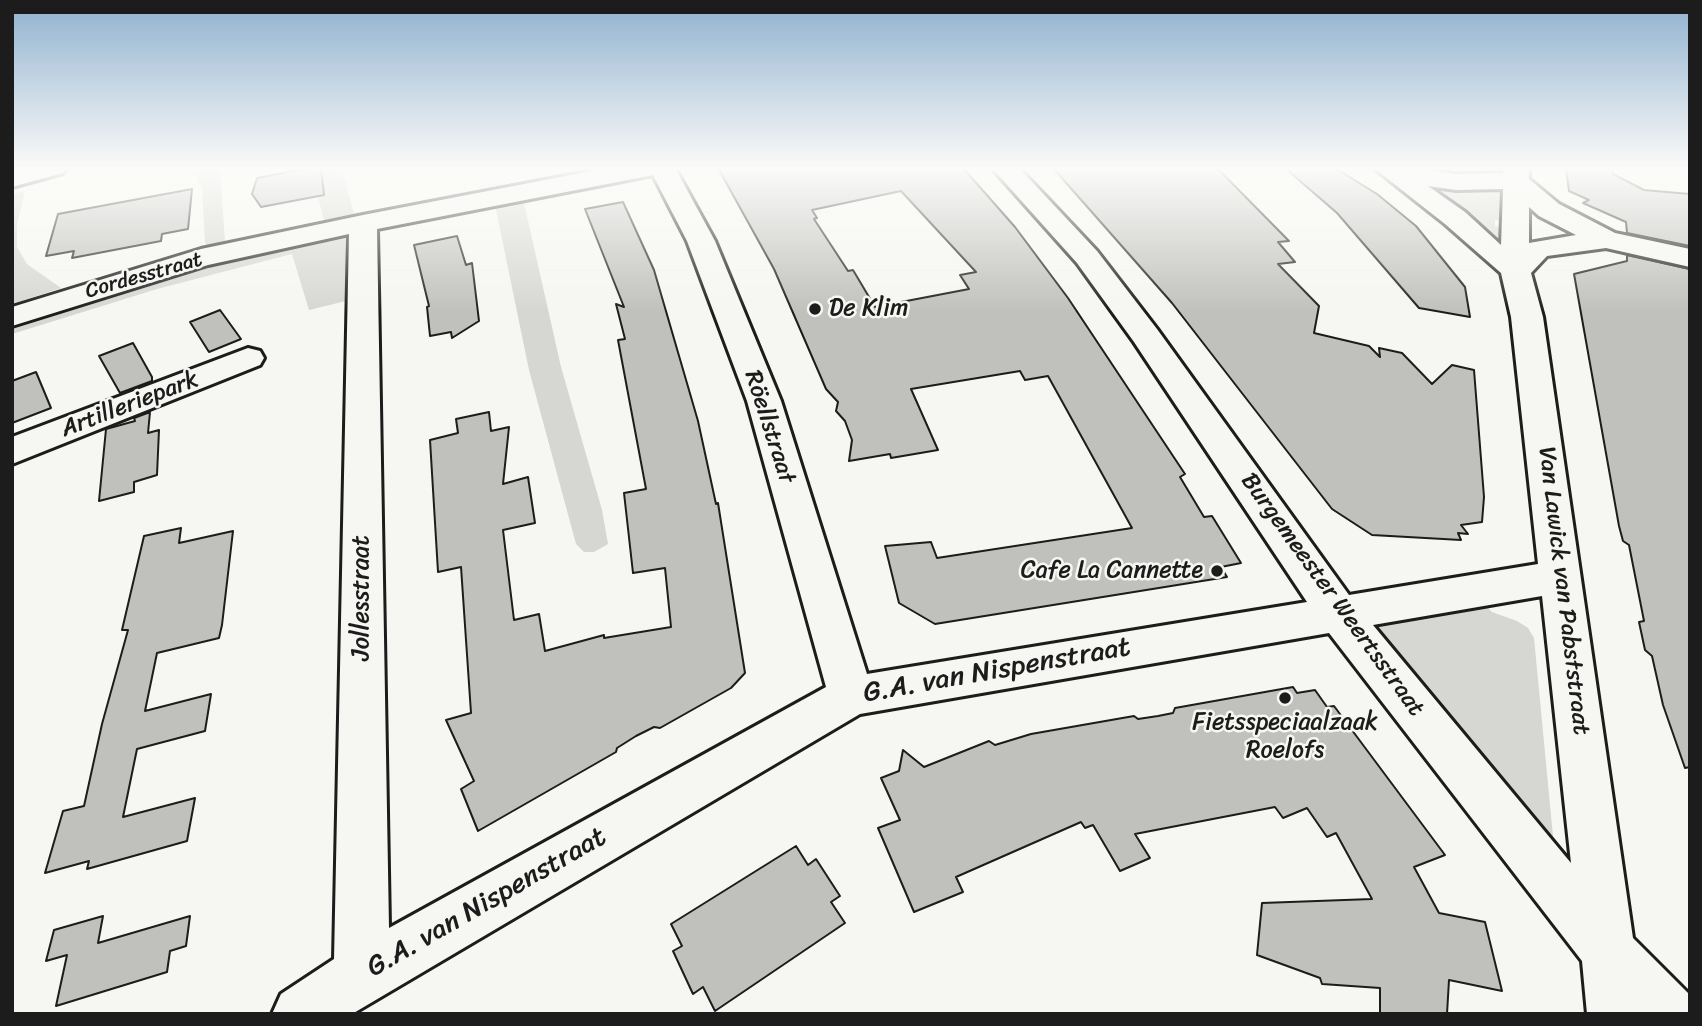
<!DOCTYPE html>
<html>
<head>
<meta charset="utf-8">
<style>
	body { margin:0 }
	#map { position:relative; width:1702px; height:1026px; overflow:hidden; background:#f6f6f2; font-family:Sriracha,sans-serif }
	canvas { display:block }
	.frame { position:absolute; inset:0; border:14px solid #1c1c1c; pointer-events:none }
</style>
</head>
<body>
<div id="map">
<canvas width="1702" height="1026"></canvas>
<div class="frame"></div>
</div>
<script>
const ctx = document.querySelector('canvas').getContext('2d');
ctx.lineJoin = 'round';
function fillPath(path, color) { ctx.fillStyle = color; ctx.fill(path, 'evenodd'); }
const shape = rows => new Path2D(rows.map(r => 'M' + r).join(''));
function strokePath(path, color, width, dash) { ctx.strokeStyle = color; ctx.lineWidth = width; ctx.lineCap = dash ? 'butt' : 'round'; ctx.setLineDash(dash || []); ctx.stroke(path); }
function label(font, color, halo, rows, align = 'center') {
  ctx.font = font + ' Sriracha,sans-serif'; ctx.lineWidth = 5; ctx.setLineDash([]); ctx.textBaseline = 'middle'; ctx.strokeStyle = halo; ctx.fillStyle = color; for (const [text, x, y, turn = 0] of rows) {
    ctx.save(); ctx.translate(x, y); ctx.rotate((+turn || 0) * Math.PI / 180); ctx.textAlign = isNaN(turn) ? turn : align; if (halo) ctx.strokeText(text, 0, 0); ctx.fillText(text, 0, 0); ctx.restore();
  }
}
const green = shape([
	[190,168,220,168,225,242,207,246,205,242,202,188],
	[310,168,342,168,354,214,324,220],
	[1424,185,1500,186,1500,221,1495,220,1495,226,1500,227,1500,247],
	[25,191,17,224,17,247,27,264,61,288,12,304,12,194],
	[522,194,561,367,602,510,608,544,594,552,584,552,576,544,529,370,494,200],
	[345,228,346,301,309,310,292,254,157,289,12,334,12,318,109,286],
	[1487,607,1492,612,1517,621,1528,628,1534,638,1553,836,1550,839,1370,626,1383,620]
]);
const building = shape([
	[308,168,321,168,324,195,261,207,252,194,257,178,308,168],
	[718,168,963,168,1015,227,1068,298,1185,474,1180,477,1204,517,1212,516,1241,563,1221,567,1227,577,935,624,899,603,885,546,931,542,937,558,1132,528,1048,376,1025,380,1020,371,911,389,938,450,891,458,890,454,849,461,852,440,845,421,836,411,838,402,826,389,774,269,718,168],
	[901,191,976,272,960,275,969,289,875,307,853,270,848,271,814,219,817,218,812,210,901,191],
	[1053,168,1217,168,1289,241,1278,242,1295,262,1278,264,1319,306,1314,333,1369,346,1380,357,1379,348,1402,353,1432,384,1452,365,1474,370,1484,497,1482,522,1461,525,1468,534,1458,533,1461,540,1372,535,1332,509,1172,303,1053,168],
	[1285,168,1335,168,1377,194,1416,226,1465,287,1470,317,1419,308,1337,213,1285,168],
	[1566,168,1612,168,1613,174,1644,190,1690,194,1690,246,1627,233,1626,222,1583,203,1589,200,1569,191,1566,168],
	[192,189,188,229,162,234,161,241,72,258,74,251,46,256,58,214,192,189],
	[623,202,654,270,698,421,716,504,718,503,745,673,731,688,660,728,654,727,636,736,617,748,616,752,478,831,461,789,474,781,446,720,471,713,461,567,438,572,430,440,458,433,456,419,489,412,491,431,509,427,503,484,528,477,535,523,503,530,514,620,539,614,545,651,604,635,604,638,671,627,665,568,633,573,624,493,646,489,618,340,625,339,616,304,624,307,585,209,623,202],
	[457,236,466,265,472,263,479,321,452,338,451,332,430,336,427,307,429,306,414,245,457,236],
	[1627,255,1690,269,1690,767,1685,768,1663,705,1652,656,1645,650,1639,622,1644,621,1629,545,1623,541,1619,526,1574,274,1627,261,1627,255],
	[220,310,241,339,209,352,190,322,220,310],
	[133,343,152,377,152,381,120,393,99,356,133,343],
	[36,372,51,408,12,423,12,381,36,372],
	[150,412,148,433,159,430,157,475,134,482,134,492,99,501,106,429,135,421,134,418,150,412],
	[181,528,179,543,233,531,222,625,219,638,157,653,145,711,211,694,205,731,137,749,123,817,195,798,187,841,87,869,89,861,45,873,63,811,84,806,102,724,128,630,122,630,144,536,181,528],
	[1293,687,1297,693,1315,690,1327,707,1334,706,1445,855,1414,867,1439,913,1485,922,1502,991,1449,980,1447,1014,1380,1014,1380,988,1322,984,1320,978,1257,955,1262,903,1372,899,1336,833,1327,837,1307,808,1283,818,1275,807,1135,834,1150,858,1120,871,1093,825,1085,828,1081,822,956,877,963,892,914,912,878,828,900,820,881,778,899,771,903,750,924,767,989,741,995,745,1031,734,1134,716,1138,719,1158,716,1173,713,1175,708,1293,687],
	[796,846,808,865,816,859,840,896,831,902,845,923,715,1011,703,987,693,994,673,951,682,946,671,924,796,846],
	[103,916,98,943,190,916,186,946,170,951,167,972,56,1006,67,955,46,961,54,930,103,916]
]);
const street = shape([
	[607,168,675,168,715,241,781,401,867,674,1307,602,1134,342,1077,263,992,168,1019,168,1097,251,1157,329,1349,595,1538,564,1511,317,1501,273,1445,224,1374,168,1415,168,1456,174,1503,173,1503,168,1529,168,1529,179,1559,204,1615,233,1690,249,1690,267,1606,248,1547,256,1531,273,1543,317,1633,938,1689,994,1690,1014,1587,1014,1582,961,1329,633,860,714,352,1014,272,1014,281,994,334,959,349,234,208,265,12,326,12,307,201,249,363,215,607,168],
	[653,175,687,241,747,401,826,687,389,928,377,229,653,175],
	[1428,186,1456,190,1503,189,1501,245,1465,212,1428,186],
	[1529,207,1539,216,1576,235,1529,243,1529,207],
	[1542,596,1571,863,1373,625,1542,596],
	[248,348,260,351,264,358,260,365,12,464,12,437,248,348]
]);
const secondary = shape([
	[23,168,67,168,63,173,12,187,12,171,23,168]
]);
const markers = [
	[815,309,7,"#1c1c1c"],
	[1217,571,7,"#1c1c1c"],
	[1285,698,7,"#1c1c1c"]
];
const farStreetnames = [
	["Cordesstraat",144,276,-16]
];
const poiNames = [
	["De Klim",829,309],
	["Cafe La Cannette",1203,571,"right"],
	["Fietsspeciaalzaak",1285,723,"center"],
	["Roelofs",1285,751,"center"]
];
const streetNames = [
	["Artilleriepark",130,405,-21],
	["Röellstraat",769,427,72],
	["Van Lawick van Pabststraat",1563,591,83],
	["Burgemeester Weertsstraat",1332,595,54],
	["Jollesstraat",362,598,-90]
];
const nearStreetnames = [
	["G.A. van Nispenstraat",997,671,-10],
	["G.A. van Nispenstraat",487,903,-30]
];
fillPath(green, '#d6d6d2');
fillPath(building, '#c0c0bd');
strokePath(building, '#1c1c1c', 2);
strokePath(street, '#1c1c1c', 6);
strokePath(secondary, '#1c1c1c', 6);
fillPath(street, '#f6f6f2');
fillPath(secondary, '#f6f6f2');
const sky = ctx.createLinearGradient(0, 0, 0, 312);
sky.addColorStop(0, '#90b1cf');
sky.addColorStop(0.54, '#fbfbf9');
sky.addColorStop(1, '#fbfbf900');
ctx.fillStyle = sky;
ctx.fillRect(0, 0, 1702, 312);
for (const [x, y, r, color] of markers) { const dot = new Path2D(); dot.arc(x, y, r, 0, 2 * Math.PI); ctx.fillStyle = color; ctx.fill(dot); strokePath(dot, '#f6f6f2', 2.5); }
label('21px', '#1c1c1c', '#f6f6f2', farStreetnames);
label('24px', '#1c1c1c', '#f6f6f2', poiNames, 'left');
label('24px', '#1c1c1c', '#f6f6f2', streetNames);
label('28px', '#1c1c1c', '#f6f6f2', nearStreetnames);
</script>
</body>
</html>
